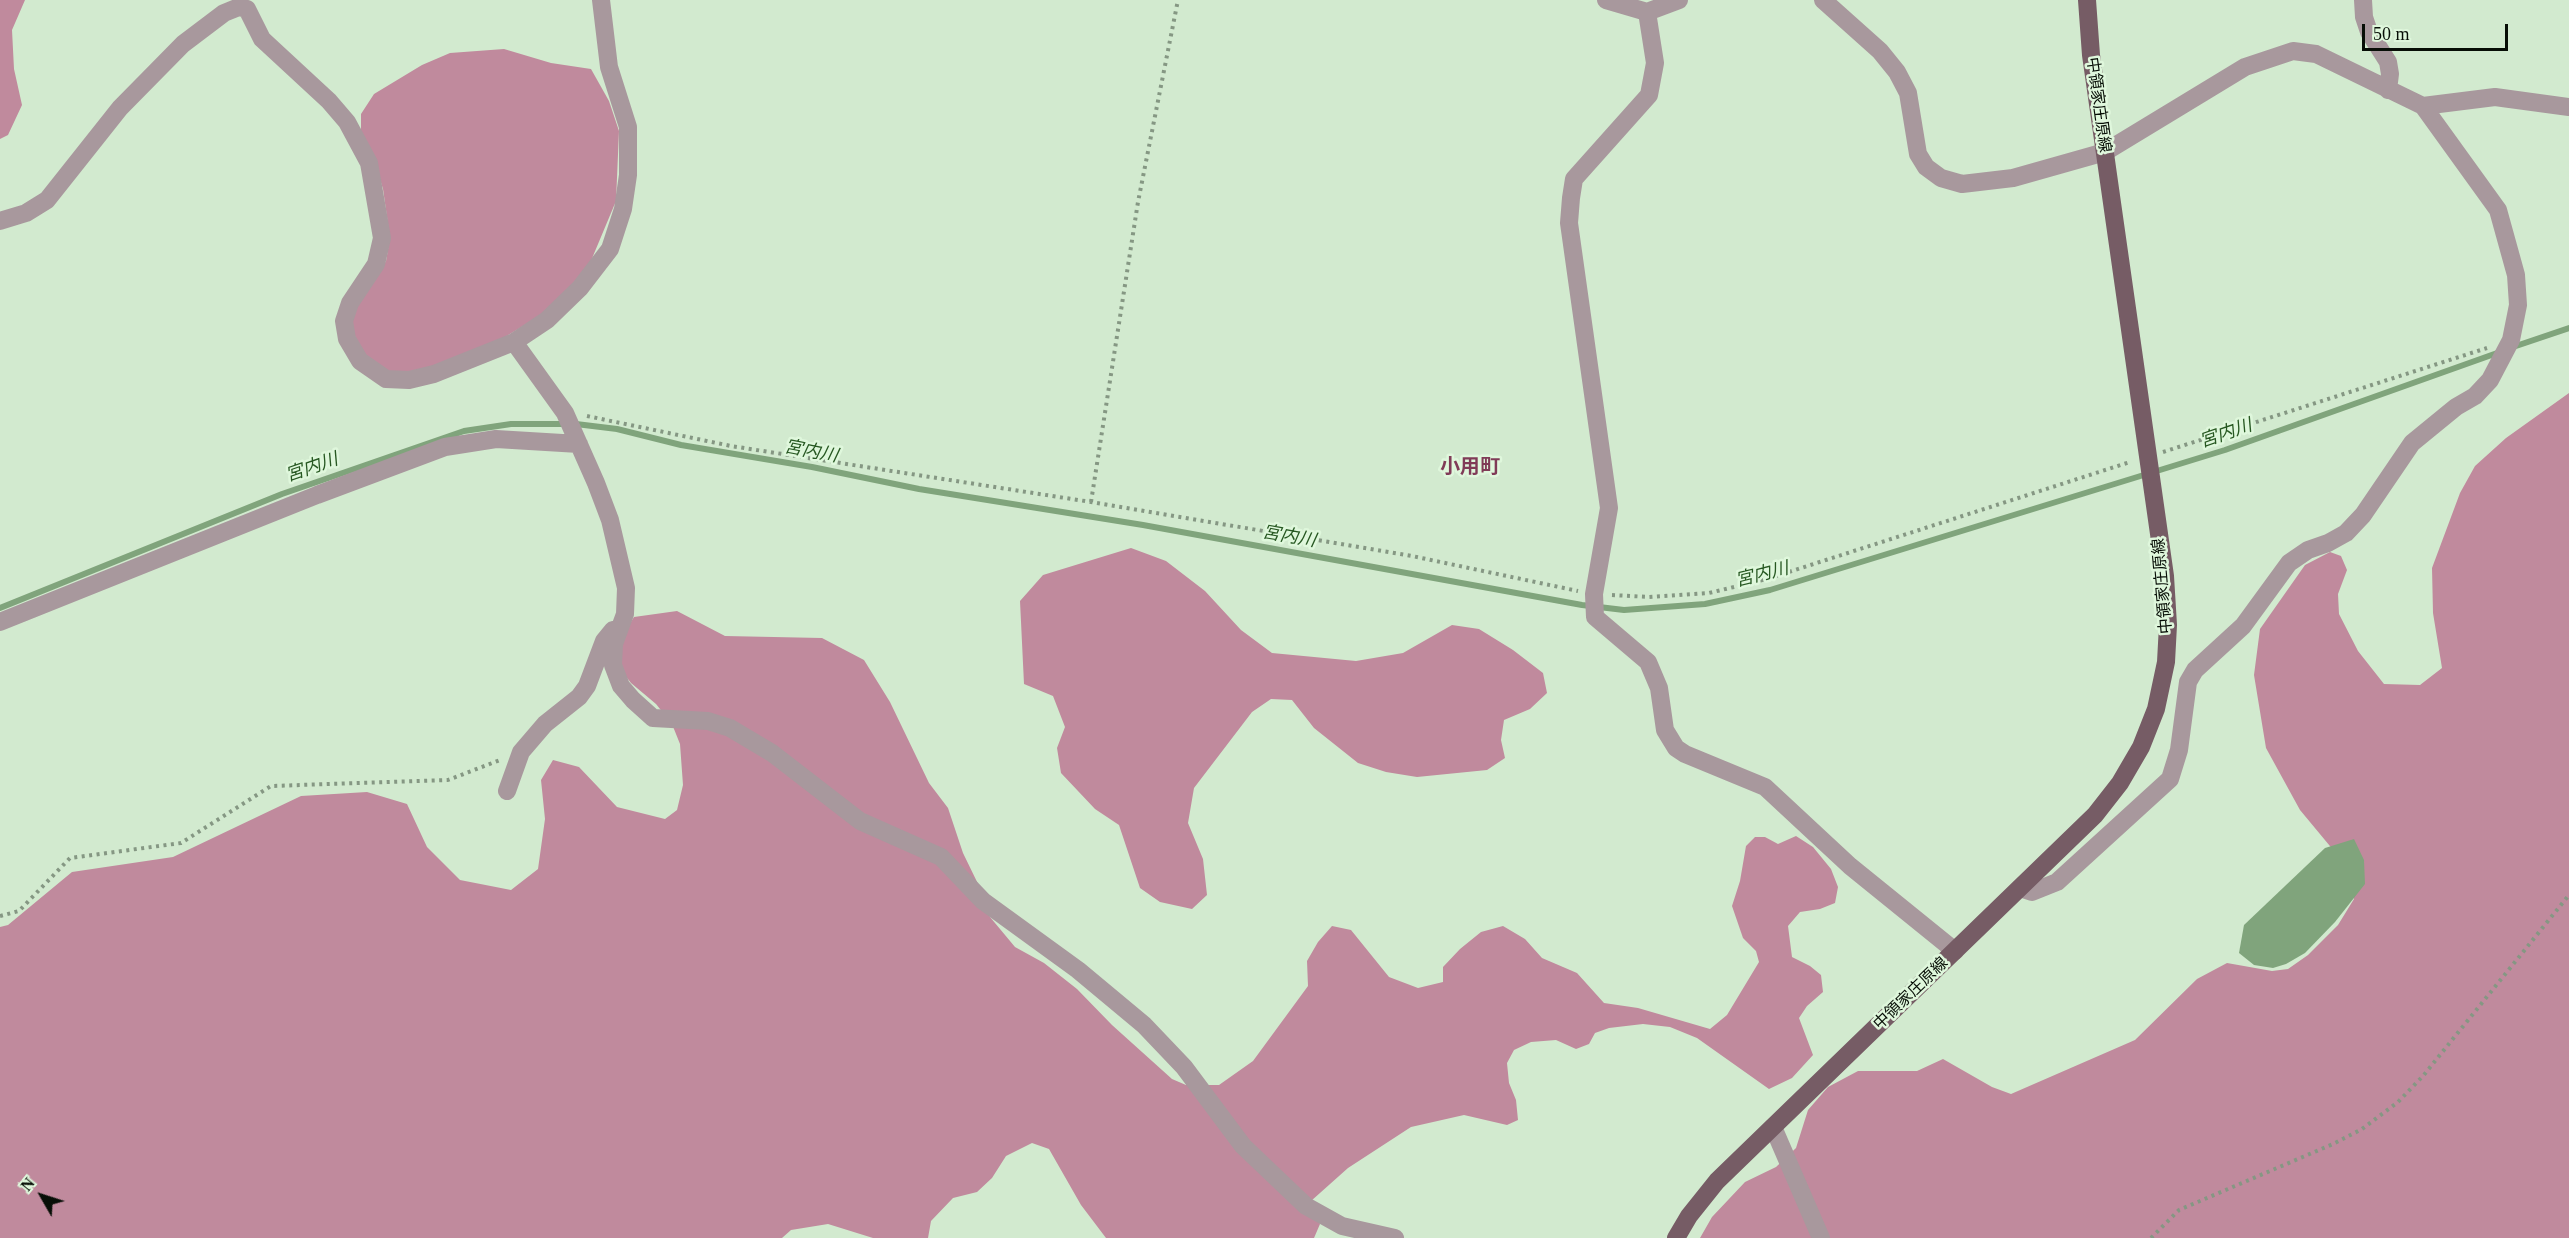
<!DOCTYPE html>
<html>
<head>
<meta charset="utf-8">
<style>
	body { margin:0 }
	#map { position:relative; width:2569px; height:1238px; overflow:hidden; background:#d2eacf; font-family:"Times New Roman",serif }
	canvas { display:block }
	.north { position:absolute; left:12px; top:1166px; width:60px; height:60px; -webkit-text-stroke:4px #dff7dc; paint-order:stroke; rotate:309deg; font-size:16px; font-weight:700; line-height:24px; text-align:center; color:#070e06 }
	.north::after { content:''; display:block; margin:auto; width:21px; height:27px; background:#070e06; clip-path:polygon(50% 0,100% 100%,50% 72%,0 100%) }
	.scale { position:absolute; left:2362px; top:24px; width:146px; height:27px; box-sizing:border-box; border:3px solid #070e06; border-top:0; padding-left:8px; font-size:18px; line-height:21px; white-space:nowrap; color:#070e06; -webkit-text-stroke:4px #dff7dc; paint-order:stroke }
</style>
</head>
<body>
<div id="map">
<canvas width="2569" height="1238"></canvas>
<div class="north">N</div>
<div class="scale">50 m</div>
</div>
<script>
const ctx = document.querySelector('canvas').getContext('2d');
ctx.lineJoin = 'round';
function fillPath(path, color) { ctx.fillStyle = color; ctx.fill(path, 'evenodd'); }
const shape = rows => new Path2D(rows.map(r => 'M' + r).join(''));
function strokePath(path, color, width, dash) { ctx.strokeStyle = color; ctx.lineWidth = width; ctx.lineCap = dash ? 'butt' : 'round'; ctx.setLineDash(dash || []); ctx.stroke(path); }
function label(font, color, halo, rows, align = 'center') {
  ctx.font = font + ' "Times New Roman","Noto Sans JP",serif'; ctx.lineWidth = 5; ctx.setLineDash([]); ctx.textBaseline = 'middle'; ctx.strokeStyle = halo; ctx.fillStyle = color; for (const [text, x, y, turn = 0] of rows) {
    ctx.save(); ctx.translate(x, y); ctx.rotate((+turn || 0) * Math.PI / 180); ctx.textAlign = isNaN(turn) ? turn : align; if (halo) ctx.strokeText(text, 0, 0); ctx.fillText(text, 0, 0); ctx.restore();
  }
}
const forest = shape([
	[0,0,25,0,12,30,14,69,22,105,8,135,0,139],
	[504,49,551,63,591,69,609,101,619,131,616,201,588,268,541,315,505,337,437,365,407,372,385,371,367,361,352,330,354,311,386,261,390,238,383,189,375,163,361,136,361,114,374,94,422,65,450,53],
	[2569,393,2569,1238,1700,1238,1712,1217,1745,1182,1776,1167,1796,1148,1808,1110,1828,1087,1858,1071,1917,1071,1943,1059,1992,1087,2011,1094,2135,1040,2197,979,2227,963,2272,971,2288,969,2308,955,2338,925,2354,899,2344,863,2300,810,2266,748,2254,675,2260,629,2305,565,2330,552,2341,556,2347,570,2338,594,2339,614,2358,651,2384,684,2420,685,2442,668,2433,613,2432,568,2460,493,2475,466,2506,438],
	[1131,548,1166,561,1205,591,1241,630,1272,653,1356,661,1403,653,1452,625,1479,629,1513,650,1543,673,1547,693,1530,709,1504,720,1501,740,1505,758,1487,770,1417,777,1386,772,1358,763,1314,728,1292,700,1271,699,1252,712,1194,788,1188,823,1203,859,1207,895,1192,909,1160,902,1140,888,1119,825,1095,809,1061,773,1057,748,1065,727,1053,696,1024,684,1020,601,1043,575],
	[677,611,725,636,822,638,864,660,890,702,929,783,948,808,963,853,980,888,990,917,1015,947,1044,963,1077,989,1112,1025,1172,1079,1186,1085,1219,1085,1253,1061,1308,986,1307,961,1318,942,1332,926,1351,930,1389,977,1418,988,1443,982,1443,967,1460,949,1481,932,1503,926,1525,939,1542,958,1577,973,1604,1003,1638,1008,1710,1029,1727,1015,1759,962,1756,951,1743,938,1732,906,1740,881,1746,846,1755,837,1765,837,1778,844,1796,836,1813,847,1831,869,1838,887,1835,903,1820,909,1800,912,1788,926,1792,957,1810,966,1821,975,1823,992,1807,1006,1799,1018,1813,1055,1792,1078,1769,1089,1697,1038,1670,1027,1643,1024,1609,1028,1595,1033,1589,1044,1576,1049,1556,1040,1531,1042,1514,1050,1507,1063,1509,1083,1516,1100,1518,1120,1507,1125,1464,1115,1411,1127,1348,1168,1311,1201,1320,1224,1314,1238,1106,1238,1081,1205,1049,1149,1032,1143,1006,1156,992,1178,977,1192,953,1198,931,1221,928,1238,873,1238,828,1224,791,1230,782,1238,0,1238,0,927,8,925,72,872,173,857,301,796,367,792,407,804,427,847,460,880,511,890,538,869,545,819,541,780,553,760,579,767,617,807,665,819,677,810,683,785,680,744,672,724,656,704,631,683,617,665,617,645,634,617]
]);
const water = shape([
	[2354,839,2364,860,2365,884,2335,922,2305,953,2286,964,2273,968,2254,965,2239,953,2244,925,2325,848]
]);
const stream = shape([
	[2513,347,2569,328],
	[0,608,282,494,464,431,511,424,576,424,617,429,681,445,812,467,919,489,1143,525,1582,605,1624,610,1705,604,1770,590,2225,450,2500,352]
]);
const path = shape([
	[587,416,731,446,1091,502,1412,556,1578,591],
	[2163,452,2487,348],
	[1091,502,1138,202,1178,0],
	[1612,595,1649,597,1709,593,1767,579,2130,462],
	[0,916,19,911,70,858,181,843,271,786,448,780,500,760],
	[2151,1238,2179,1210,2333,1144,2362,1129,2398,1102,2423,1076,2569,895]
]);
const minor = shape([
	[1606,0,1647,12,1679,0],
	[1823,0,1880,51,1897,72,1908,93,1918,154,1926,167,1941,178,1962,184,2013,178,2105,152,2245,67,2293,51,2316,54,2423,106,2498,210,2516,275,2518,305,2511,340,2490,380,2475,396,2456,407,2412,443,2363,515,2346,533,2328,543,2308,550,2289,563,2243,626,2195,670,2188,682,2179,750,2170,779,2057,882,2032,892,2020,888],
	[2363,0,2364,17,2369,32,2388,62,2390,74,2388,90],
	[1647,12,1655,63,1649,95,1574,179,1571,198,1569,223,1609,508,1594,594,1595,617,1648,662,1659,688,1665,730,1676,748,1685,754,1765,787,1850,866,1955,951],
	[2423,106,2495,97,2569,107],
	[0,221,26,213,47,200,120,108,183,44,224,13,239,7,247,9,262,39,329,101,347,122,369,163,382,238,376,264,350,303,344,321,347,339,360,361,386,379,409,380,434,374,514,342,547,320,580,288,610,249,623,209,628,175,628,127,609,67,601,0],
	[514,342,565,413,596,483,610,520,626,588,625,614,614,644,613,665,621,686,633,700,653,718,708,721,730,728,772,753,860,821,941,857,983,901,1078,970,1144,1025,1184,1067,1243,1146,1306,1206,1342,1226,1395,1238],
	[0,622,317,495,445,447,496,439,579,444],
	[507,791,521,752,545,724,579,697,587,686,604,641,613,630],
	[1773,1127,1821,1238]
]);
const major = shape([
	[1676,1238,1689,1216,1717,1181,2095,815,2120,783,2141,747,2156,709,2166,662,2168,625,2165,576,2091,55,2087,0]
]);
const streetNames = [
	["中領家庄原線",2098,105,82],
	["中領家庄原線",2163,586,-95],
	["中領家庄原線",1911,994,-44]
];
const waterNames = [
	["宮内川",2226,434,-19],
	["宮内川",811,452,11],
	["宮内川",312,468,-19],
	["宮内川",1289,537,10],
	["宮内川",1762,575,-14]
];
const quarterNames = [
	["小用町",1470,468]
];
fillPath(forest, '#c08a9d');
fillPath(water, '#80a47c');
strokePath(stream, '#80a47c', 6);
strokePath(path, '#859783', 4, [3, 4.5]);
strokePath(minor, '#a8989d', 18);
strokePath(major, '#765c65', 18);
label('16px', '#070e06', '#dff7dc', streetNames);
label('italic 18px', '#275822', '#dff7dc', waterNames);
label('bold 20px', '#803b57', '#dff7dc', quarterNames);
</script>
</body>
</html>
